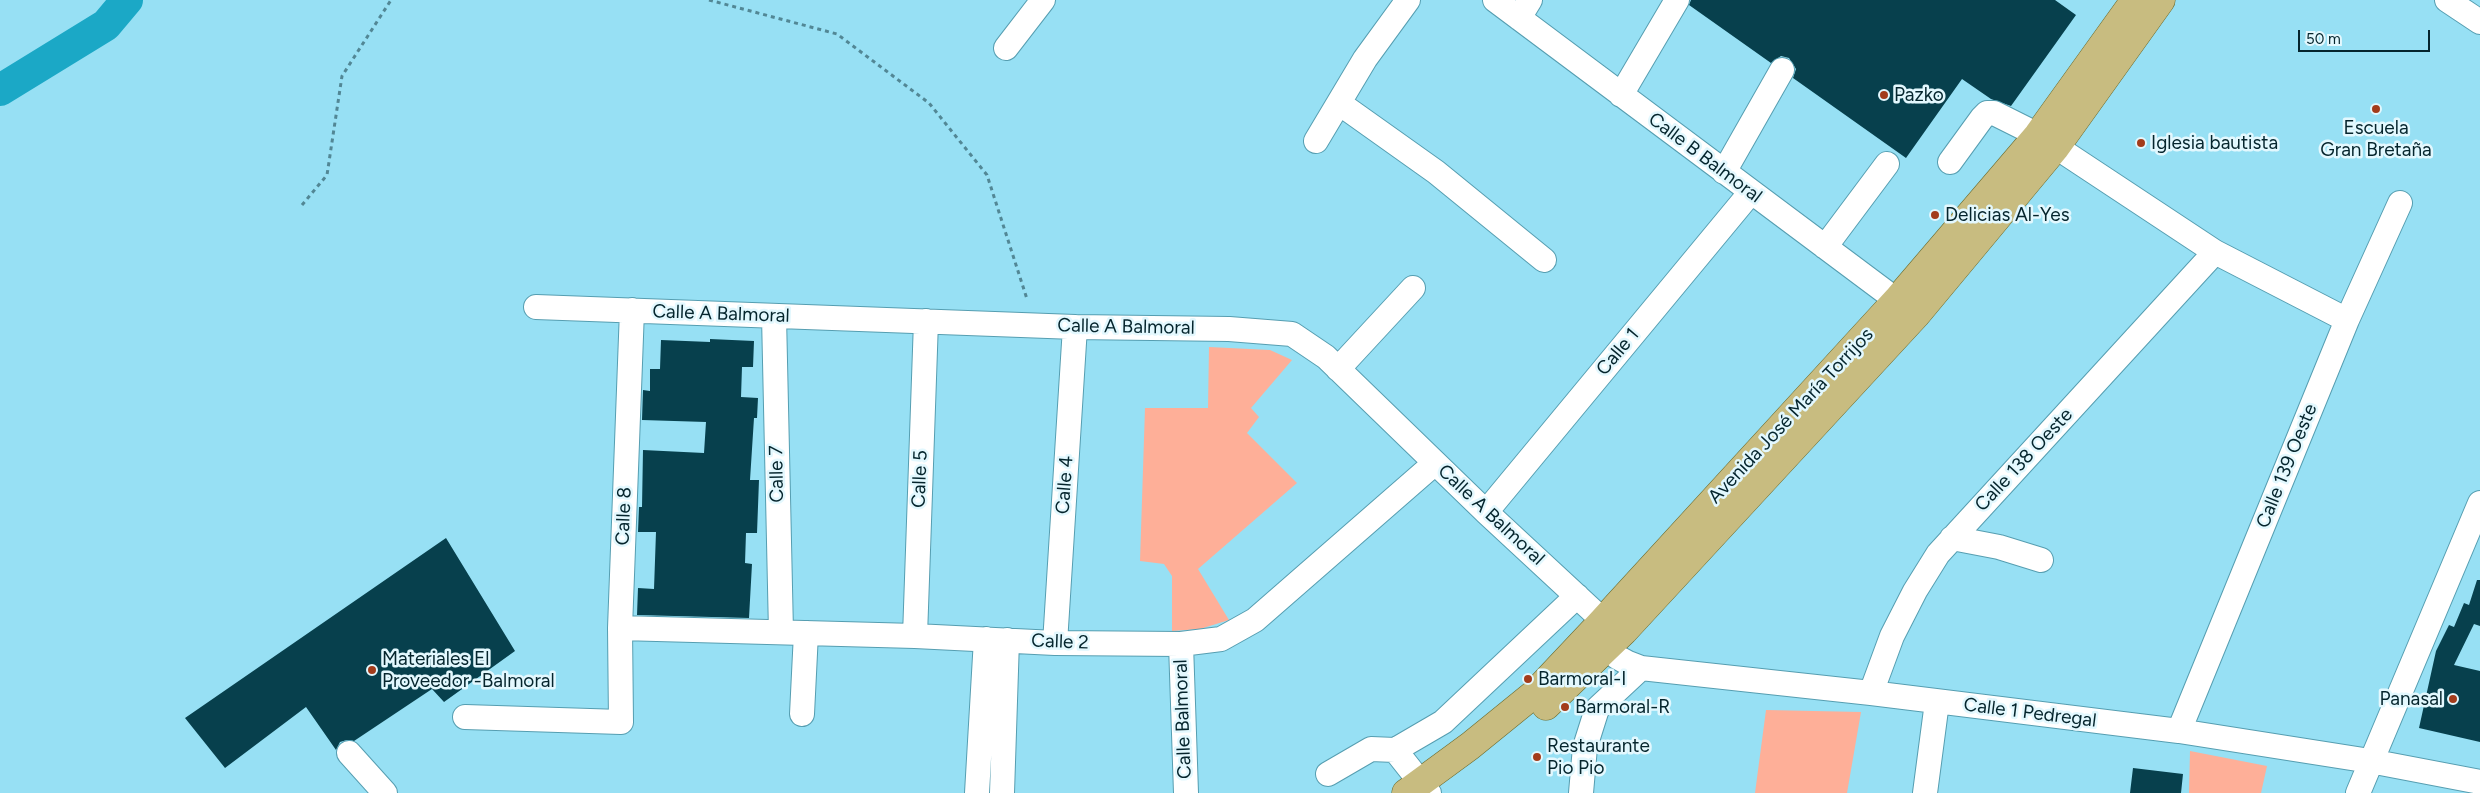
<!DOCTYPE html>
<html>
<head>
<meta charset="utf-8">
<style>
	body { margin:0 }
	#map { position:relative; width:2480px; height:793px; overflow:hidden; background:#97e0f4; font-family:Figtree,sans-serif }
	canvas { display:block }
	.scale { position:absolute; left:2298px; top:30px; width:132px; height:22px; box-sizing:border-box; border:2px solid #05252d; border-top:0; padding-left:6px; font-size:15px; line-height:18px; white-space:nowrap; color:#05252d; -webkit-text-stroke:4px #e3f8fe; paint-order:stroke }
</style>
</head>
<body>
<div id="map">
<canvas width="2480" height="793"></canvas>
<div class="scale">50 m</div>
</div>
<script>
const ctx = document.querySelector('canvas').getContext('2d');
ctx.lineJoin = 'round';
function fillPath(path, color) { ctx.fillStyle = color; ctx.fill(path, 'evenodd'); }
const shape = rows => new Path2D(rows.map(r => 'M' + r).join(''));
function strokePath(path, color, width, dash) { ctx.strokeStyle = color; ctx.lineWidth = width; ctx.lineCap = dash ? 'butt' : 'round'; ctx.setLineDash(dash || []); ctx.stroke(path); }
function label(font, color, halo, rows, align = 'center') {
  ctx.font = font + ' Figtree,sans-serif'; ctx.lineWidth = 5; ctx.setLineDash([]); ctx.textBaseline = 'middle'; ctx.strokeStyle = halo; ctx.fillStyle = color; for (const [text, x, y, turn = 0] of rows) {
    ctx.save(); ctx.translate(x, y); ctx.rotate((+turn || 0) * Math.PI / 180); ctx.textAlign = isNaN(turn) ? turn : align; if (halo) ctx.strokeText(text, 0, 0); ctx.fillText(text, 0, 0); ctx.restore();
  }
}
const green = shape([
	[1209,347,1270,350,1292,360,1251,408,1259,417,1247,433,1297,483,1198,569,1229,620,1200,629,1172,631,1172,576,1164,564,1140,561,1145,408,1208,408],
	[1766,710,1861,712,1847,793,1755,793],
	[2190,751,2267,766,2261,793,2189,793]
]);
const river = shape([
	[0,90,106,25,127,0]
]);
const building = shape([
	[1691,0,2055,0,2076,15,2011,106,1991,99,1962,79,1906,158,1793,78,1796,69,1789,58,1781,56,1771,63,1689,5],
	[710,339,754,341,753,367,742,367,741,397,758,398,757,418,754,418,750,480,759,480,757,533,746,533,745,563,752,564,749,618,637,615,638,588,654,589,656,532,638,532,639,507,642,507,643,450,704,453,706,422,642,420,643,390,650,391,650,369,660,369,661,340,710,342],
	[446,538,515,651,444,702,432,689,354,741,347,740,340,742,336,750,306,707,225,768,185,718],
	[2477,580,2480,580,2480,626,2474,624,2454,665,2480,671,2480,742,2419,728,2436,651,2449,625,2454,627,2464,603,2469,605],
	[2133,768,2183,774,2181,793,2130,793]
]);
const path = shape([
	[709,0,837,34,929,103,987,175,1027,299],
	[302,205,327,175,342,76,391,0]
]);
const minor = shape([
	[1495,0,1911,311],
	[2447,0,2480,22],
	[1519,18,1530,0],
	[1006,48,1043,0],
	[1621,95,1677,0],
	[1339,103,1436,172,1544,260],
	[1316,141,1365,59,1408,0],
	[1950,162,1982,118,1987,113,1994,113,2038,135,2215,252,2347,320],
	[1724,172,1782,70],
	[1825,247,1887,164],
	[536,307,1075,327,1229,329,1292,334,1326,357,1486,512,1595,613,1609,646,1617,657,1628,663,1641,668,1871,693,2179,731,2370,761,2480,782],
	[774,316,781,632],
	[1338,369,1413,288],
	[1486,512,1751,192],
	[1952,538,1999,547,2041,560],
	[620,628,915,636,1055,643,1181,644,1221,639,1255,620,1435,463],
	[915,636,926,321],
	[1055,643,1075,327],
	[1181,644,1186,793],
	[1871,693,1892,636,1915,591,1938,554,2215,252],
	[802,714,806,633],
	[465,717,621,722,620,628,632,310],
	[2179,731,2347,320,2400,203],
	[1395,750,1429,793],
	[349,753,385,793],
	[1328,774,1371,749,1395,750,1443,722,1577,596],
	[977,793,986,639],
	[1002,793,1007,640],
	[1581,793,1585,747,1597,709,1641,668],
	[1925,793,1937,702],
	[2358,793,2480,503]
]);
const major = shape([
	[1546,706,1624,631,1916,315,2055,148,2161,0],
	[1406,793,1470,746,1534,694,1600,624,1897,300,2038,135,2135,0]
]);
const markers = [
	[1884,95,5,"#a33c1b"],
	[2376,109,5,"#a33c1b"],
	[2141,143,5,"#a33c1b"],
	[1935,215,5,"#a33c1b"],
	[372,670,5,"#a33c1b"],
	[1528,679,5,"#a33c1b"],
	[2453,699,5,"#a33c1b"],
	[1565,707,5,"#a33c1b"],
	[1537,757,5,"#a33c1b"]
];
const poiNames = [
	["Pazko",1894,95],
	["Escuela",2376,128,"center"],
	["Gran Bretaña",2376,150,"center"],
	["Iglesia bautista",2151,143],
	["Delicias Al-Yes",1945,215],
	["Materiales El",382,659],
	["Proveedor -Balmoral",382,681],
	["Barmoral-I",1538,679],
	["Panasal",2443,699,"right"],
	["Barmoral-R",1575,707],
	["Restaurante",1547,746],
	["Pio Pio",1547,768]
];
const streetNames = [
	["Calle B Balmoral",1705,158,37],
	["Calle A Balmoral",721,314,2],
	["Calle A Balmoral",1126,327,1],
	["Calle 1",1618,352,-50],
	["Avenida José María Torrijos",1791,416,-47],
	["Calle 138 Oeste",2024,460,-47],
	["Calle 139 Oeste",2287,466,-68],
	["Calle 7",777,474,-91],
	["Calle 5",920,479,-88],
	["Calle 4",1065,485,-86],
	["Calle A Balmoral",1491,515,43],
	["Calle 8",624,516,-88],
	["Calle 2",1060,642,2],
	["Calle 1 Pedregal",2030,713,7],
	["Calle Balmoral",1183,719,-92]
];
fillPath(green, '#feaf98');
strokePath(river, '#1ba8c6', 32);
fillPath(building, '#07404d');
strokePath(minor, '#569eb1', 26);
strokePath(major, '#6c6b2c', 29);
strokePath(path, '#528795', 3, [4, 4]);
strokePath(minor, '#fff', 24);
strokePath(major, '#c8bc80', 28);
for (const [x, y, r, color] of markers) { const dot = new Path2D(); dot.arc(x, y, r, 0, 2 * Math.PI); ctx.fillStyle = color; ctx.fill(dot); strokePath(dot, '#e3f8fe', 2); }
label('19px', '#05252d', '#e3f8fe', poiNames, 'left');
label('19px', '#05252d', '#e3f8fe', streetNames);
</script>
</body>
</html>
